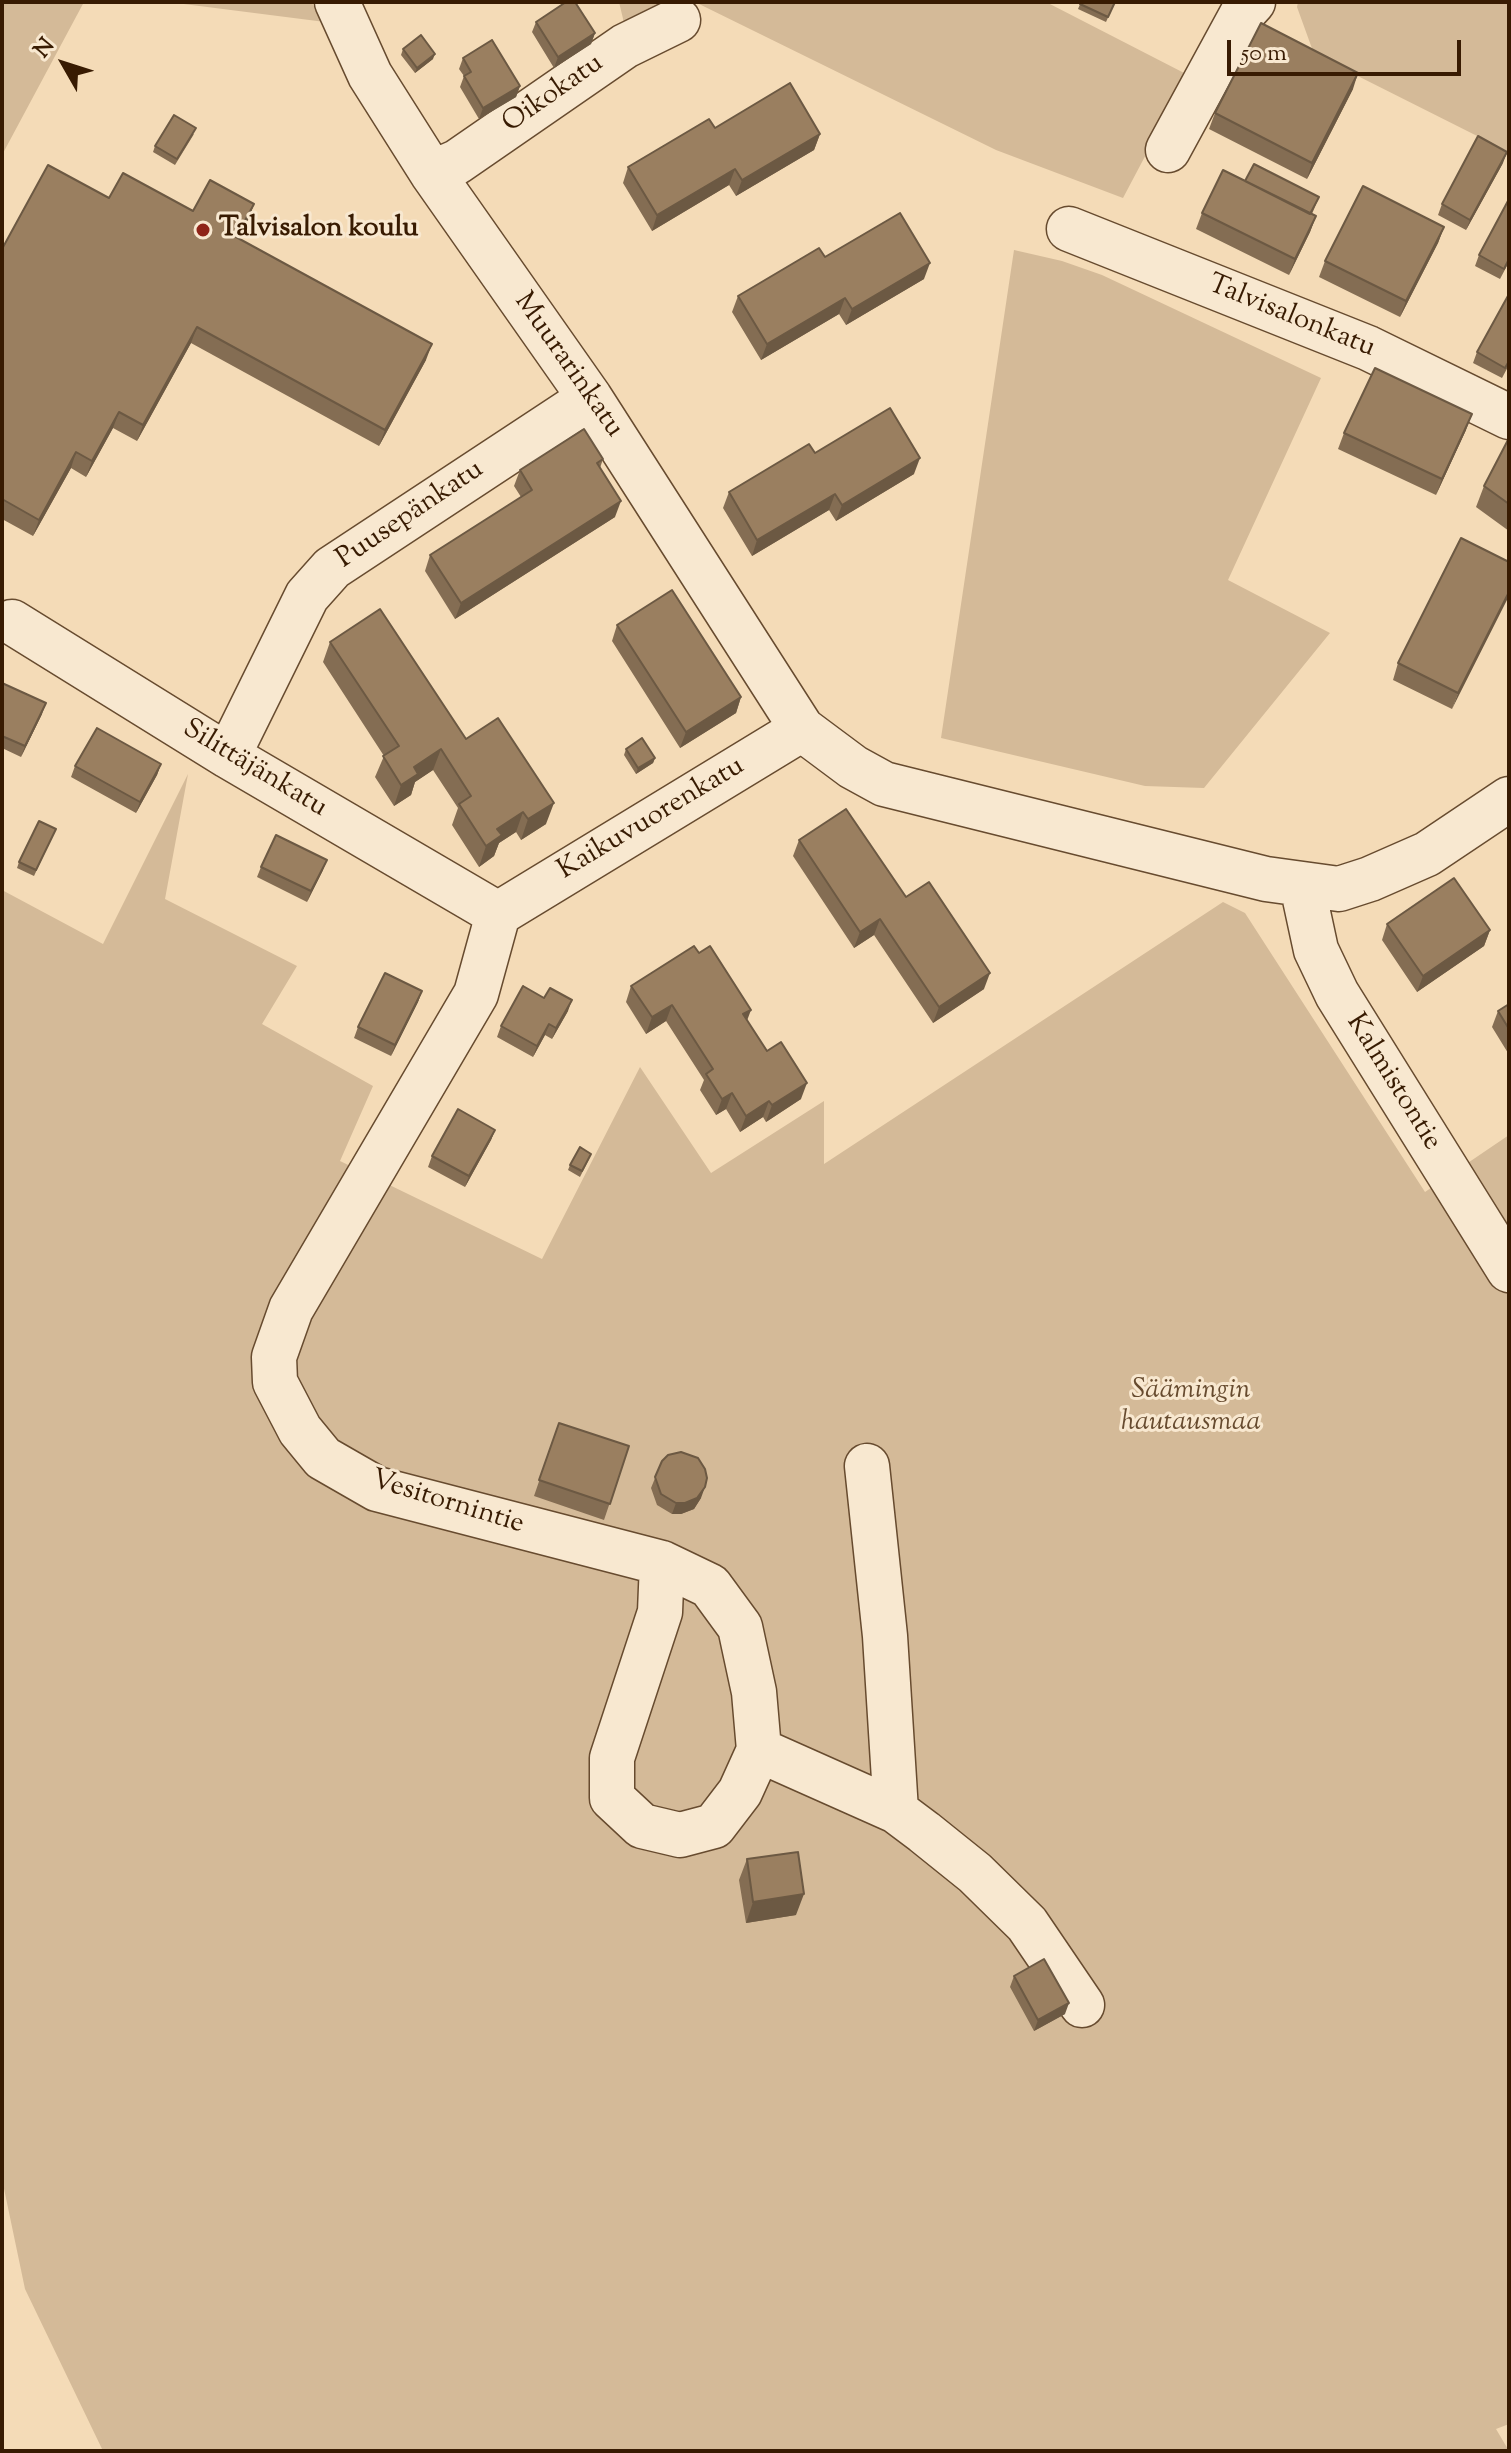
<!DOCTYPE html>
<html>
<head>
<meta charset="utf-8">
<style>
	body { margin:0 }
	#map { position:relative; width:1511px; height:2453px; overflow:hidden; background:#f4dbb7; font-family:"Sorts Mill Goudy",serif }
	canvas { display:block }
	.frame { position:absolute; inset:0; border:4px solid #381b02; pointer-events:none }
	.north { position:absolute; left:24px; top:24px; width:80px; height:80px; -webkit-text-stroke:6px #f8e8d0; paint-order:stroke; rotate:309deg; font-size:22px; font-weight:700; line-height:32px; text-align:center; color:#381b02 }
	.north::after { content:''; display:block; margin:auto; width:28px; height:36px; background:#381b02; clip-path:polygon(50% 0,100% 100%,50% 72%,0 100%) }
	.scale { position:absolute; left:1227px; top:40px; width:234px; height:36px; box-sizing:border-box; border:4px solid #381b02; border-top:0; padding-left:10px; font-size:24px; line-height:28px; white-space:nowrap; color:#381b02; -webkit-text-stroke:6px #f8e8d0; paint-order:stroke }
</style>
</head>
<body>
<div id="map">
<canvas width="1511" height="2453"></canvas>
<div class="frame"></div>
<div class="north">N</div>
<div class="scale">50 m</div>
</div>
<script>
const ctx = document.querySelector('canvas').getContext('2d');
ctx.lineJoin = 'round';
function fillPath(path, color) { ctx.fillStyle = color; ctx.fill(path, 'evenodd'); }
const shape = rows => new Path2D(rows.map(r => 'M' + r).join(''));
function strokePath(path, color, width, dash) { ctx.strokeStyle = color; ctx.lineWidth = width; ctx.lineCap = dash ? 'butt' : 'round'; ctx.setLineDash(dash || []); ctx.stroke(path); }
function label(font, color, halo, rows, align = 'center') {
  ctx.font = font + ' "Sorts Mill Goudy",serif'; ctx.lineWidth = 6; ctx.setLineDash([]); ctx.textBaseline = 'middle'; ctx.strokeStyle = halo; ctx.fillStyle = color; for (const [text, x, y, turn = 0] of rows) {
    ctx.save(); ctx.translate(x, y); ctx.rotate((+turn || 0) * Math.PI / 180); ctx.textAlign = isNaN(turn) ? turn : align; if (halo) ctx.strokeText(text, 0, 0); ctx.fillText(text, 0, 0); ctx.restore();
  }
}
const green = shape([
	[2,2,84,2,2,155],
	[168,2,311,2,325,22],
	[619,2,670,2,625,27],
	[695,2,1046,2,1188,75,1123,198,996,150],
	[1298,2,1509,2,1509,152,1314,54,1297,7],
	[1014,250,1062,261,1102,275,1321,378,1228,580,1330,633,1204,788,1145,786,941,738],
	[188,774,165,899,297,966,262,1024,373,1086,340,1161,542,1259,640,1067,711,1173,824,1101,824,1164,1223,902,1245,913,1425,1192,1509,1135,1509,2424,1496,2429,1509,2451,103,2451,25,2289,2,2179,2,890,103,944]
]);
const minor = shape([
	[337,2,370,75,432,173,590,398,802,729],
	[1168,150,1242,14,1253,2],
	[432,173,457,162,625,46,678,20],
	[1069,229,1368,348,1509,417],
	[12,622,228,756,498,914],
	[228,756,307,596,332,568,590,398],
	[1302,885,1316,950,1337,994,1509,1270],
	[867,1466,885,1636,896,1811],
	[662,1563,660,1612,612,1758,612,1798,642,1826,680,1835,714,1826,740,1792,759,1750,754,1692,740,1627,710,1586,662,1563,377,1489,323,1458,300,1430,275,1382,274,1357,291,1309,476,994,498,914,802,729,853,767,884,784,1266,879,1339,889,1370,879,1427,854,1509,799],
	[759,1750,896,1811,924,1832,975,1873,1027,1924,1082,2005]
]);
const wall = shape([
	[1081,2,1115,2,1106,22,1078,9],
	[536,22,595,33,591,44,554,68,532,32],
	[403,49,433,59,415,73,401,55],
	[463,58,520,86,516,97,479,119,460,87,464,76,459,69],
	[1353,89,1307,179,1209,129,1215,113],
	[715,128,820,134,814,150,736,196,729,185,652,231,623,183,628,167],
	[194,134,175,165,153,152,155,146],
	[1503,163,1466,230,1438,215,1442,204],
	[1319,197,1312,214,1316,216,1310,232,1289,275,1196,229,1202,213],
	[109,198,193,211,254,204,248,220,238,238,426,360,379,446,191,343,137,441,113,428,86,477,71,468,33,536,2,519,2,249],
	[1444,227,1438,243,1400,317,1319,277,1325,261],
	[1479,255,1509,262,1500,279,1475,266],
	[825,257,924,279,846,325,839,314,761,360,732,312,738,296],
	[1477,352,1509,365,1502,378,1473,363],
	[1466,430,1436,495,1338,449,1344,433],
	[1509,438,1509,531,1476,507,1484,486],
	[815,453,914,474,836,521,829,510,752,556,723,508,729,492],
	[603,459,600,468,615,517,455,619,425,571,430,555,521,497,514,486,520,470],
	[1509,562,1452,709,1393,680,1398,663],
	[617,625,741,697,736,713,680,748,612,641],
	[330,642,466,739,546,824,521,840,516,832,499,843,494,856,479,867,452,825,458,808,433,770,415,782,411,795,394,806,375,777,384,756,323,662],
	[2,683,42,714,21,757,2,748],
	[626,749,655,758,653,763,636,774,624,755],
	[161,764,157,775,136,813,71,777,75,766],
	[56,829,34,876,17,868,19,862],
	[799,840,906,897,984,989,933,1023,874,935,854,948,793,856],
	[261,867,323,870,307,902,257,877],
	[1387,924,1490,930,1484,946,1417,992,1382,940],
	[631,986,747,1020,767,1051,801,1099,766,1122,763,1117,740,1132,726,1109,716,1115,700,1090,704,1080,666,1021,646,1034,626,1002],
	[422,991,418,1002,391,1056,354,1038,358,1027],
	[1509,1004,1509,1052,1508,1053,1492,1027,1498,1011],
	[568,1011,552,1039,545,1035,533,1057,497,1037,501,1026],
	[495,1130,491,1140,465,1187,428,1167,432,1156],
	[589,1159,580,1177,568,1170,570,1165],
	[559,1423,629,1446,604,1520,534,1496],
	[662,1461,701,1498,694,1509,681,1514,672,1514,657,1505,651,1488],
	[747,1859,796,1915,746,1923,739,1880],
	[1014,1976,1065,2014,1034,2031,1010,1987]
]);
const shadedWall = shape([
	[595,33,591,44,554,68,558,57],
	[435,54,433,59,415,73,417,68],
	[1358,73,1353,89,1307,179,1312,163],
	[520,86,516,97,479,119,483,108],
	[820,134,814,150,736,196,742,180],
	[1507,152,1503,163,1466,230,1470,220],
	[735,169,729,185,652,231,657,215],
	[254,204,248,220,230,253,236,237],
	[1316,216,1310,232,1289,275,1295,259],
	[1444,227,1438,243,1400,317,1406,301],
	[930,263,924,279,846,325,852,309],
	[845,298,839,314,761,360,767,344],
	[197,327,191,343,137,441,143,425],
	[432,344,426,360,379,446,385,430],
	[119,412,113,428,86,477,92,461],
	[1472,414,1466,430,1436,495,1442,479],
	[76,452,71,468,33,536,39,520],
	[920,458,914,474,836,521,842,505],
	[835,494,829,510,752,556,757,540],
	[621,501,615,517,455,619,461,603],
	[1509,592,1509,596,1452,709,1458,693],
	[741,697,736,713,680,748,686,732],
	[46,703,42,714,21,757,25,746],
	[441,749,433,770,415,782,411,795,394,806,401,785,414,767],
	[655,758,653,763,636,774,638,768],
	[161,764,157,775,136,813,140,802],
	[554,803,546,824,521,840,528,819],
	[523,812,516,832,499,843,494,856,479,867,486,846,497,829],
	[327,860,323,870,307,902,311,891],
	[880,919,874,935,854,948,860,932],
	[1490,930,1484,946,1417,992,1423,976],
	[990,973,984,989,933,1023,939,1007],
	[422,991,418,1002,391,1056,395,1045],
	[572,1000,568,1011,552,1039,556,1028],
	[672,1005,666,1021,646,1034,652,1017],
	[751,1010,745,1026,743,1014],
	[549,1024,545,1035,533,1057,537,1046],
	[807,1083,801,1099,766,1122,772,1105],
	[732,1093,726,1109,716,1115,722,1099],
	[769,1101,763,1117,740,1132,746,1116],
	[495,1130,491,1140,465,1187,469,1176],
	[705,1487,701,1498,694,1509,681,1514,672,1514,676,1503],
	[804,1894,796,1915,746,1923,753,1902],
	[1069,2003,1065,2014,1034,2031,1038,2020]
]);
const building = shape([
	[566,2,575,2,595,33,558,57,536,22,566,2],
	[1081,2,1115,2,1108,17,1080,4,1081,2],
	[1261,23,1358,73,1312,163,1215,113,1261,23],
	[421,35,435,54,417,68,403,49,421,35],
	[492,40,520,86,483,108,464,76,471,72,463,58,492,40],
	[790,83,820,134,742,180,735,169,657,215,628,167,709,119,715,128,790,83],
	[174,115,196,128,177,159,155,146,174,115],
	[1478,136,1507,152,1470,220,1442,204,1478,136],
	[1254,164,1319,197,1310,214,1245,181,1254,164],
	[48,165,109,198,123,173,193,211,210,180,254,204,236,237,432,344,385,430,197,327,143,425,119,412,92,461,76,452,39,520,2,499,2,249,48,165],
	[1223,170,1316,216,1295,259,1202,213,1223,170],
	[1363,186,1444,227,1406,301,1325,261,1363,186],
	[1509,199,1509,259,1504,269,1479,255,1509,199],
	[900,213,930,263,852,309,845,298,767,344,738,296,819,248,825,257,900,213],
	[1509,294,1509,361,1505,368,1477,352,1509,294],
	[1375,368,1472,414,1442,479,1344,433,1375,368],
	[890,408,920,458,842,505,835,494,757,540,729,492,809,444,815,453,890,408],
	[584,429,603,459,597,463,621,501,461,603,430,555,532,490,520,470,584,429],
	[1509,438,1509,504,1484,486,1509,438],
	[1461,538,1509,562,1509,592,1458,693,1398,663,1461,538],
	[672,590,741,697,686,732,617,625,672,590],
	[380,609,466,739,498,718,554,803,528,819,523,812,497,829,502,835,486,846,459,804,471,796,441,749,414,767,418,774,401,785,383,756,399,746,330,642,380,609],
	[2,683,46,703,25,746,2,736,2,683],
	[97,728,161,764,140,802,75,766,97,728],
	[642,738,655,758,638,768,626,749,642,738],
	[846,809,906,897,929,882,990,973,939,1007,880,919,860,932,799,840,846,809],
	[39,821,56,829,36,870,19,862,39,821],
	[276,835,327,860,311,891,261,867,276,835],
	[1454,878,1490,930,1423,976,1387,924,1454,878],
	[694,946,699,953,710,946,751,1010,743,1014,767,1051,781,1042,807,1083,772,1105,769,1101,746,1116,732,1093,722,1099,706,1074,713,1069,672,1005,652,1017,631,986,694,946],
	[385,973,422,991,395,1045,358,1027,385,973],
	[523,986,544,998,550,988,572,1000,556,1028,549,1024,537,1046,501,1026,523,986],
	[1509,1004,1509,1029,1498,1011,1509,1004],
	[458,1109,495,1130,469,1176,432,1156,458,1109],
	[580,1147,591,1154,582,1171,570,1165,580,1147],
	[559,1423,629,1446,610,1504,539,1480,559,1423],
	[681,1452,698,1458,705,1469,707,1478,705,1487,697,1498,685,1503,676,1503,661,1494,655,1477,662,1461,668,1455,681,1452],
	[798,1852,804,1894,753,1902,747,1859,798,1852],
	[1044,1959,1069,2003,1038,2020,1014,1976,1044,1959]
]);
const markers = [
	[203,230,8,"#8f2418"]
];
const streetNames = [
	["Oikokatu",554,95,-35],
	["Talvisalonkatu",1291,318,22],
	["Muurarinkatu",567,366,55],
	["Puusepänkatu",411,516,-34],
	["Silittäjänkatu",254,770,31],
	["Kaikuvuorenkatu",652,820,-31],
	["Kalmistontie",1392,1083,58],
	["Vesitornintie",447,1504,17]
];
const poiNames = [
	["Talvisalon koulu",219,230]
];
const parkNames = [
	["Säämingin",1191,1392],
	["hautausmaa",1191,1424]
];
fillPath(green, '#d4ba98');
strokePath(minor, '#674b2f', 47);
strokePath(minor, '#f8e8d0', 44);
fillPath(wall, '#846d53');
fillPath(shadedWall, '#6c5943');
fillPath(building, '#9a7f60');
strokePath(building, '#6c5943', 2);
for (const [x, y, r, color] of markers) { const dot = new Path2D(); dot.arc(x, y, r, 0, 2 * Math.PI); ctx.fillStyle = color; ctx.fill(dot); strokePath(dot, '#f8e8d0', 3); }
label('28px', '#381b02', '#f8e8d0', streetNames);
label('bold 28px', '#381b02', '#f8e8d0', poiNames, 'left');
label('italic 28px', '#674b2f', '#f8e8d0', parkNames);
</script>
</body>
</html>
